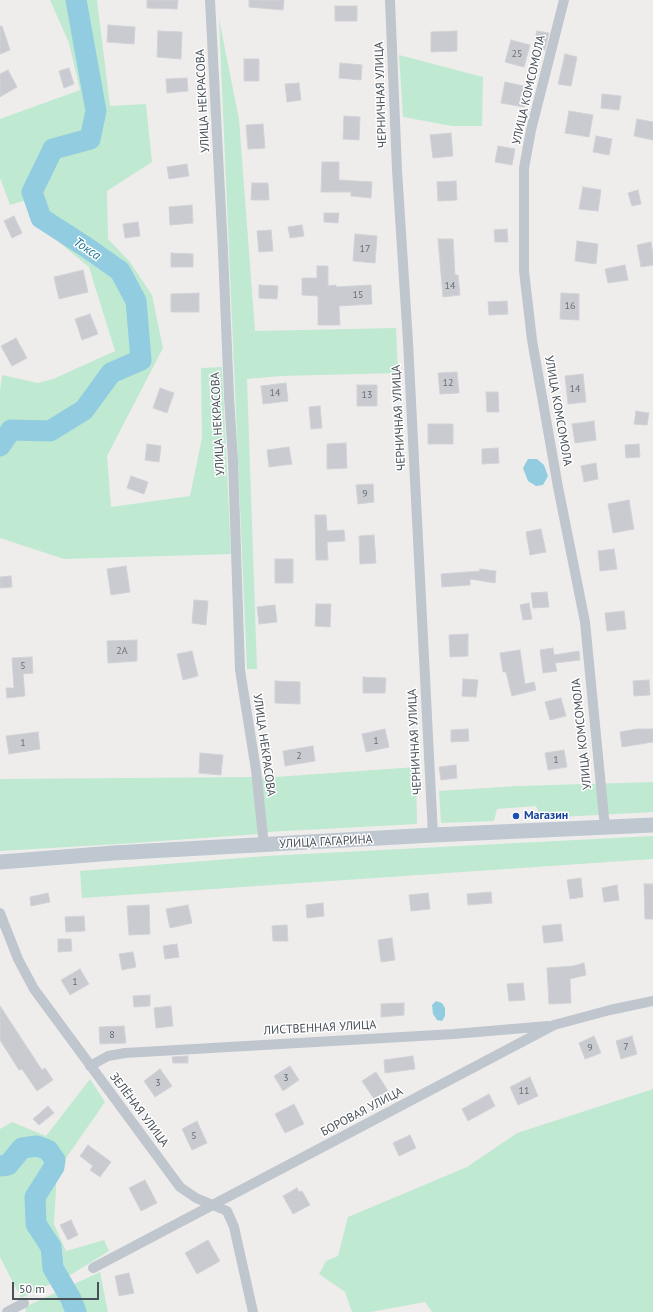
<!DOCTYPE html>
<html>
<head>
<meta charset="utf-8">
<style>
	body { margin:0 }
	#map { position:relative; width:653px; height:1312px; overflow:hidden; background:#efedec; font-family:"PT Sans",sans-serif }
	canvas { display:block }
	.scale { position:absolute; left:12px; top:1282px; width:87px; height:18px; box-sizing:border-box; border:2px solid #474f57; border-top:0; padding-left:5px; font-size:12px; line-height:14px; white-space:nowrap; color:#474f57; -webkit-text-stroke:3px #fff; paint-order:stroke }
</style>
</head>
<body>
<div id="map">
<canvas width="653" height="1312"></canvas>
<div class="scale">50 m</div>
</div>
<script>
const ctx = document.querySelector('canvas').getContext('2d');
ctx.lineJoin = 'round';
function fillPath(path, color) { ctx.fillStyle = color; ctx.fill(path, 'evenodd'); }
const shape = rows => new Path2D(rows.map(r => 'M' + r).join(''));
function strokePath(path, color, width, dash) { ctx.strokeStyle = color; ctx.lineWidth = width; ctx.lineCap = dash ? 'butt' : 'round'; ctx.setLineDash(dash || []); ctx.stroke(path); }
function label(font, color, halo, rows, align = 'center') {
  ctx.font = font + ' "PT Sans",sans-serif'; ctx.lineWidth = 3; ctx.setLineDash([]); ctx.textBaseline = 'middle'; ctx.strokeStyle = halo; ctx.fillStyle = color; for (const [text, x, y, turn = 0] of rows) {
    ctx.save(); ctx.translate(x, y); ctx.rotate((+turn || 0) * Math.PI / 180); ctx.textAlign = isNaN(turn) ? turn : align; if (halo) ctx.strokeText(text, 0, 0); ctx.fillText(text, 0, 0); ctx.restore();
  }
}
const green = shape([
	[50,0,97,0,110,106,146,104,152,162,107,191,108,239,130,262,152,295,163,348,107,456,111,507,190,496,202,438,201,368,222,367,231,554,64,559,0,538,0,391,2,375,38,383,53,379,115,351,89,267,38,225,26,200,10,205,0,178,0,119,80,90,69,43],
	[219,19,239,119,255,331,396,328,398,373,281,376,247,379,257,669,247,669],
	[399,55,483,77,482,126,452,126,403,117],
	[416,767,417,824,267,832,261,778],
	[253,777,259,834,119,844,0,851,0,779],
	[653,782,653,812,541,818,536,806,497,809,494,821,441,823,439,791,518,786],
	[653,836,653,859,82,898,80,871,266,856],
	[90,1079,105,1102,57,1171,54,1224,66,1251,104,1240,109,1251,72,1274,21,1298,0,1257,0,1129,12,1122,46,1136],
	[653,1089,653,1312,432,1312,425,1302,371,1312,352,1312,345,1292,319,1274,326,1261,338,1256,348,1217,467,1167,517,1133],
	[100,1272,108,1312,26,1312,25,1307]
]);
const water = shape([
	[528,459,537,459,544,465,548,476,543,485,536,486,528,481,523,468],
	[436,1001,442,1003,445,1008,445,1016,442,1021,437,1020,433,1014,432,1005]
]);
const river = shape([
	[0,446,11,430,50,431,84,410,111,373,141,360,136,301,120,271,86,247,41,218,32,192,53,149,90,139,96,111,76,0],
	[0,1166,8,1165,22,1148,37,1146,48,1150,55,1160,54,1167,35,1197,36,1224,51,1247,53,1268,71,1299,76,1312]
]);
const building = shape([
	[147,0,178,0,177,9,147,8,147,0],
	[249,0,284,0,283,10,249,7,249,0],
	[335,6,357,6,357,21,335,21,335,6],
	[108,25,135,27,134,44,107,42,108,25],
	[0,26,2,26,10,50,0,54,0,26],
	[158,31,182,32,181,59,157,57,158,31],
	[457,31,457,51,431,52,431,32,457,31],
	[537,31,549,33,545,50,533,47,537,31],
	[511,40,530,45,524,67,505,62,511,40],
	[565,54,577,57,571,86,558,84,565,54],
	[244,59,259,59,259,81,244,81,244,59],
	[340,63,362,65,361,80,339,78,340,63],
	[69,68,74,84,64,88,59,71,69,68],
	[8,70,17,87,0,97,0,74,8,70],
	[187,78,188,91,167,93,166,79,187,78],
	[505,82,528,87,524,107,501,103,505,82],
	[299,83,301,100,287,102,285,84,299,83],
	[602,94,621,96,619,110,601,108,602,94],
	[569,111,593,115,589,137,565,133,569,111],
	[344,116,360,117,359,140,343,139,344,116],
	[637,119,653,122,653,140,634,136,637,119],
	[263,124,265,148,248,149,246,125,263,124],
	[451,133,453,156,433,158,430,135,451,133],
	[596,136,612,139,609,155,593,152,596,136],
	[498,146,515,149,512,165,495,162,498,146],
	[322,162,339,162,339,180,372,182,371,198,351,196,351,192,321,192,322,162],
	[187,164,189,176,169,179,167,167,187,164],
	[456,181,457,200,438,201,437,182,456,181],
	[252,183,268,183,269,200,251,200,252,183],
	[583,187,601,190,598,211,579,209,583,187],
	[638,190,641,204,632,206,628,193,638,190],
	[192,205,193,223,170,225,169,207,192,205],
	[324,213,339,213,338,223,324,222,324,213],
	[14,216,22,233,12,238,4,221,14,216],
	[138,222,140,236,125,238,123,224,138,222],
	[302,225,304,236,290,238,288,227,302,225],
	[507,229,508,242,495,242,494,230,507,229],
	[271,230,273,251,259,252,257,231,271,230],
	[355,234,377,236,375,263,353,261,355,234],
	[438,239,453,239,455,275,458,275,460,295,443,297,438,239],
	[577,241,598,244,596,264,575,261,577,241],
	[651,242,653,254,653,265,641,267,637,245,651,242],
	[171,253,193,254,193,267,171,267,171,253],
	[625,265,628,280,608,283,605,269,625,265],
	[317,266,328,266,328,286,336,285,336,287,371,285,372,304,339,306,340,325,318,325,318,296,302,295,302,278,317,278,317,266],
	[83,270,88,292,59,299,54,277,83,270],
	[259,285,278,286,277,299,259,298,259,285],
	[199,293,199,312,171,312,171,294,199,293],
	[561,293,579,294,579,320,560,319,561,293],
	[507,301,508,314,489,315,488,302,507,301],
	[90,314,98,334,82,340,75,319,90,314],
	[16,338,27,358,12,366,1,346,16,338],
	[457,372,459,393,440,394,438,373,457,372],
	[583,374,586,402,568,404,565,376,583,374],
	[286,383,288,401,263,404,261,386,286,383],
	[357,385,377,385,377,406,357,406,357,385],
	[160,388,174,393,167,413,153,408,160,388],
	[486,392,498,392,499,412,487,412,486,392],
	[320,406,322,428,311,429,309,407,320,406],
	[636,411,649,413,647,425,634,424,636,411],
	[594,421,596,440,575,443,572,424,594,421],
	[428,424,453,424,453,444,428,444,428,424],
	[346,443,347,468,327,469,327,444,346,443],
	[147,444,161,446,159,462,145,460,147,444],
	[639,444,640,457,626,458,625,445,639,444],
	[289,447,292,464,269,467,267,450,289,447],
	[498,448,499,463,482,464,482,449,498,448],
	[596,463,598,479,584,482,581,466,596,463],
	[131,476,148,482,144,494,127,488,131,476],
	[373,484,374,502,358,504,356,485,373,484],
	[629,500,634,529,613,533,608,504,629,500],
	[315,515,326,515,327,531,344,530,345,541,327,542,328,560,316,560,315,515],
	[541,529,546,552,530,555,526,532,541,529],
	[374,535,376,563,360,564,359,536,374,535],
	[614,549,617,569,600,571,598,551,614,549],
	[275,559,293,559,293,583,275,583,275,559],
	[126,566,130,592,111,595,107,569,126,566],
	[480,569,496,571,495,583,470,579,470,585,442,587,441,574,480,571,480,569],
	[11,576,12,587,0,588,0,577,11,576],
	[547,592,549,607,533,608,531,593,547,592],
	[194,600,208,601,206,625,192,623,194,600],
	[529,603,532,619,523,620,520,605,529,603],
	[316,604,331,604,330,627,315,626,316,604],
	[275,605,277,622,259,624,257,607,275,605],
	[624,611,626,629,607,631,605,613,624,611],
	[468,634,468,656,450,657,449,635,468,634],
	[137,640,137,661,108,663,107,641,137,640],
	[553,648,554,655,579,651,580,660,555,663,557,671,543,673,540,650,553,648],
	[520,650,525,684,534,682,536,690,512,696,506,672,503,672,500,653,520,650],
	[192,651,198,676,183,680,177,654,192,651],
	[32,657,33,673,23,674,25,696,7,698,6,688,14,688,12,658,32,657],
	[363,677,386,678,385,693,363,693,363,677],
	[463,679,478,680,476,697,462,696,463,679],
	[649,680,650,695,634,696,633,681,649,680],
	[275,681,300,682,300,704,275,703,275,681],
	[561,698,566,716,550,720,545,702,561,698],
	[385,729,389,747,366,752,362,734,385,729],
	[468,729,469,741,451,742,451,730,468,729],
	[637,729,653,729,653,742,622,747,620,732,637,729],
	[38,732,40,749,9,754,6,736,38,732],
	[313,746,315,761,285,766,283,751,313,746],
	[564,750,567,767,548,770,545,753,564,750],
	[200,753,223,755,221,775,199,773,200,753],
	[456,765,457,778,441,780,439,767,456,765],
	[581,878,583,897,570,899,567,880,581,878],
	[644,884,653,884,653,919,645,919,644,884],
	[617,885,619,900,604,902,602,888,617,885],
	[491,892,492,903,468,905,467,894,491,892],
	[48,893,50,902,31,906,30,897,48,893],
	[428,893,430,909,411,911,409,895,428,893],
	[323,903,324,916,307,918,306,905,323,903],
	[149,905,150,934,129,935,127,906,149,905],
	[188,905,192,923,170,928,166,909,188,905],
	[84,916,85,931,66,932,65,917,84,916],
	[561,924,563,941,544,943,542,926,561,924],
	[287,925,288,941,273,941,272,926,287,925],
	[392,938,395,960,381,962,378,940,392,938],
	[58,939,71,939,72,951,58,952,58,939],
	[177,944,179,957,165,959,163,946,177,944],
	[133,952,136,967,122,970,119,954,133,952],
	[584,963,586,975,570,979,571,1003,549,1004,547,968,573,966,584,963],
	[80,969,89,984,70,995,61,980,80,969],
	[523,983,525,1000,509,1001,507,984,523,983],
	[150,995,150,1006,134,1007,133,996,150,995],
	[404,1003,404,1015,381,1017,381,1004,404,1003],
	[0,1006,42,1070,45,1068,53,1080,37,1091,22,1069,19,1070,0,1040,0,1006],
	[171,1006,173,1026,156,1028,154,1008,171,1006],
	[124,1026,126,1043,100,1044,99,1027,124,1026],
	[594,1036,601,1053,585,1059,579,1043,594,1036],
	[632,1036,637,1054,621,1059,616,1041,632,1036],
	[188,1056,188,1063,173,1063,172,1057,188,1056],
	[413,1056,415,1069,385,1073,384,1060,413,1056],
	[290,1066,299,1080,283,1091,274,1076,290,1066],
	[160,1069,172,1086,155,1097,144,1081,160,1069],
	[376,1072,388,1091,374,1099,362,1081,376,1072],
	[530,1077,538,1096,518,1105,510,1087,530,1077],
	[489,1094,495,1106,468,1121,462,1109,489,1094],
	[294,1104,304,1124,285,1133,275,1114,294,1104],
	[48,1106,54,1113,39,1125,33,1119,48,1106],
	[197,1121,207,1143,192,1150,182,1129,197,1121],
	[410,1135,416,1148,399,1156,393,1143,410,1135],
	[88,1145,111,1162,100,1177,90,1170,93,1166,80,1156,88,1145],
	[145,1180,157,1203,141,1211,129,1188,145,1180],
	[297,1188,299,1192,302,1191,310,1205,293,1214,283,1196,297,1188],
	[71,1220,78,1235,68,1240,60,1225,71,1220],
	[208,1240,220,1261,197,1274,185,1253,208,1240],
	[129,1273,134,1293,119,1296,115,1276,129,1273]
]);
const street = shape([
	[210,0,223,251,229,397,233,461,240,670,256,770,264,846],
	[390,0,397,170,408,342,433,835],
	[564,0,531,130,524,168,524,271,532,340,558,487,585,622,605,828],
	[0,913,18,959,34,989,180,1187,196,1198,227,1211,234,1227,253,1312],
	[90,1066,108,1056,125,1053,454,1034,548,1026],
	[93,1268,554,1025,610,1010,653,1001],
	[7,1312,24,1303]
]);
const secondary = shape([
	[0,862,113,853,433,835,653,825]
]);
const markers = [
	[516,816,4,"#1a4fb4"]
];
const numberNames = [
	["25",517,54],
	["17",365,249],
	["14",450,286],
	["15",358,295],
	["16",570,306],
	["12",448,383],
	["14",575,389],
	["14",275,393],
	["13",367,395],
	["9",365,494],
	["2А",122,651],
	["5",23,666],
	["1",376,741],
	["1",23,743],
	["2",299,756],
	["1",556,760],
	["1",75,982],
	["8",112,1035],
	["7",626,1047],
	["9",590,1048],
	["3",286,1078],
	["3",158,1083],
	["11",524,1091],
	["5",194,1136]
];
const streetNames = [
	["УЛИЦА КОМСОМОЛА",529,90,-77],
	["ЧЕРНИЧНАЯ УЛИЦА",381,95,-92],
	["УЛИЦА НЕКРАСОВА",203,101,-93],
	["УЛИЦА КОМСОМОЛА",558,411,80],
	["ЧЕРНИЧНАЯ УЛИЦА",399,418,-93],
	["УЛИЦА НЕКРАСОВА",218,424,-93],
	["УЛИЦА КОМСОМОЛА",582,734,-96],
	["ЧЕРНИЧНАЯ УЛИЦА",415,742,-93],
	["УЛИЦА НЕКРАСОВА",264,745,82],
	["УЛИЦА ГАГАРИНА",326,842,-3],
	["ЛИСТВЕННАЯ УЛИЦА",320,1028,-3],
	["ЗЕЛЁНАЯ УЛИЦА",139,1110,53],
	["БОРОВАЯ УЛИЦА",362,1112,-28]
];
const transitNames = [
	["Магазин",524,816]
];
const waterNames = [
	["Токса",87,249,34]
];
fillPath(green, '#bfe9d1');
fillPath(water, '#91cce1');
strokePath(river, '#91cce1', 21);
fillPath(building, '#cacbd1');
strokePath(building, '#d1d2d7', 1);
strokePath(street, '#bfc6cd', 10);
strokePath(secondary, '#bfc7d1', 15);
for (const [x, y, r, color] of markers) { const dot = new Path2D(); dot.arc(x, y, r, 0, 2 * Math.PI); ctx.fillStyle = color; ctx.fill(dot); strokePath(dot, '#fff', 1.5); }
label('10px', '#686e76', null, numberNames);
label('12px', '#474f57', '#fff', streetNames);
label('bold 12px', '#164399', '#fff', transitNames, 'left');
label('italic 13px', '#1c7595', '#fff', waterNames);
</script>
</body>
</html>
